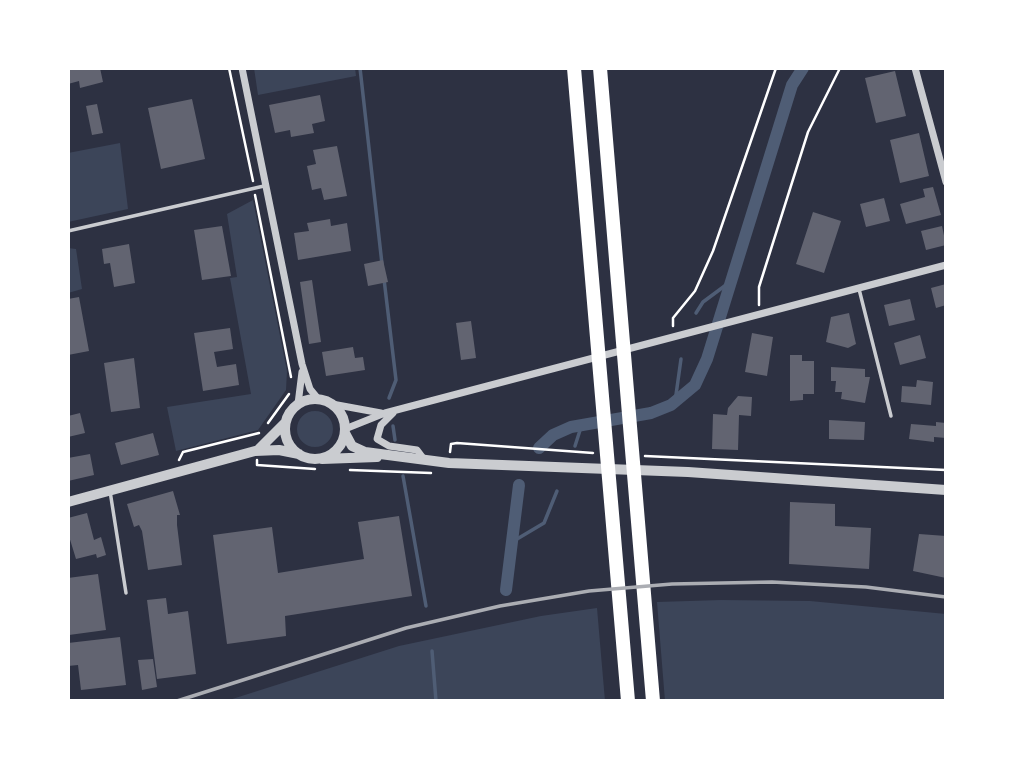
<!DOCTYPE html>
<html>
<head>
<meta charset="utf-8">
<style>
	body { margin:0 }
	#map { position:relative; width:1014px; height:769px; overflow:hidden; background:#2d3142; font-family:Rubik,sans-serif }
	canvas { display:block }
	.frame { position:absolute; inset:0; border:70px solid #fff; pointer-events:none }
</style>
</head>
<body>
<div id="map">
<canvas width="1014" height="769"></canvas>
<div class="frame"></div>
</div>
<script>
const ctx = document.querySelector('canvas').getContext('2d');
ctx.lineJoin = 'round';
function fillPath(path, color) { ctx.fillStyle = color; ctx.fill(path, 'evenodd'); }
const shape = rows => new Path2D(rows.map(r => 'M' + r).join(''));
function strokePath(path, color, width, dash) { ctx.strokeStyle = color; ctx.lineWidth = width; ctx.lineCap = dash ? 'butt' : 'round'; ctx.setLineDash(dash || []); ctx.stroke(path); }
const green = shape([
	[254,68,355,68,356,76,258,95],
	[120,143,128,209,68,222,68,153],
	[253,200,287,371,286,390,258,430,176,451,167,407,251,394,230,278,237,277,227,214],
	[68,248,76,249,82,289,68,293],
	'297 429a18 18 0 1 1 36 0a18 18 0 1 1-36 0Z',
	[721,600,810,601,946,614,946,701,665,701,657,602],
	[597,608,605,701,226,701,399,646,541,616]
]);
const stream = shape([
	[360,68,382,264],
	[384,279,396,380,389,398],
	[696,313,703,302,730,282],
	[675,402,681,359],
	[393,426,395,440],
	[575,446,582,424],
	[403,476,426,606],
	[512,542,544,523,557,491],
	[432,651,436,701]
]);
const canal = shape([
	[539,448,553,435,571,427,651,413,671,405,695,385,707,359,792,85,803,68],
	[506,590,519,485]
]);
const building = shape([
	[68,68,100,68,103,82,80,88,79,81,68,84],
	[895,71,906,116,876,123,865,78],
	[320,95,325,121,312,124,314,133,291,137,290,130,275,133,269,105],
	[192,99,205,159,161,169,148,108],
	[97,104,103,133,92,135,86,106],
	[919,133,929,176,900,183,890,140],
	[337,146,347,196,324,200,321,188,312,190,307,166,316,164,313,150],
	[933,187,941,215,906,224,900,204,925,197,923,189],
	[884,198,890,221,866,227,860,204],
	[813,212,841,221,824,273,796,264],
	[330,219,331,226,347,223,351,251,298,260,294,233,309,231,307,223],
	[222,226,231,276,202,280,194,230],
	[942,226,946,245,926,250,921,231],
	[129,244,135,283,114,287,110,263,104,264,102,249],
	[383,260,388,282,368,286,364,264],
	[312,280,321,342,309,344,300,282],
	[946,284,946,305,936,308,931,288],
	[79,297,89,351,68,355,68,299],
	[910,299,915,320,889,326,884,305],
	[849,313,856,344,848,348,826,342,831,317],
	[471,321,476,358,461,360,456,323],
	[230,328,233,349,214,352,217,367,236,364,239,385,203,391,194,333],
	[752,333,773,337,767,376,745,372],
	[920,335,926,358,900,365,894,343],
	[353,347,355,358,363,357,365,370,326,376,322,352],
	[790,355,802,355,802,361,814,361,814,394,803,394,803,400,790,401],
	[134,358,140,408,111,412,104,363],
	[831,367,865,369,865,377,870,377,865,403,841,399,842,392,835,392,836,381,831,381],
	[917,380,933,382,931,405,901,402,902,386,916,387],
	[738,396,752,397,751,416,739,415,738,450,712,449,713,414,727,415,728,408],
	[80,413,85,433,68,437,68,416],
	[829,420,865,422,864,440,829,439],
	[936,422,946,423,946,438,934,437,934,442,909,439,911,424,936,426],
	[153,433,159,455,121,465,115,443],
	[90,454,94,475,68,481,68,458],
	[173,491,180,515,177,515,177,525,182,565,148,570,142,531,139,525,134,527,127,504],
	[790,502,835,504,835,526,871,528,869,569,789,564],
	[87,513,94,540,101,537,106,555,97,558,96,554,76,559,68,533,68,518],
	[399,516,412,596,285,616,286,636,227,644,213,535,272,527,278,573,364,559,358,522],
	[919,534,946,536,946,578,913,571],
	[98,574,106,630,69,635,68,578],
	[166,598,168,614,188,611,196,674,157,679,147,600],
	[120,637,126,685,81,690,78,665,68,666,68,643],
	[153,659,157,687,142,690,138,660]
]);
const path = shape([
	[229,68,253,181],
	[255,195,291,377],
	[759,305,759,287,808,132,840,68],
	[673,326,673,318,695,291,713,251,776,68],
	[268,423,289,394],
	[450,452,451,444,457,443,593,453],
	[645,456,946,470],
	[179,460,183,452,259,433],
	[257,460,257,465,315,469],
	[350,470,431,473]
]);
const service = shape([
	[68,231,264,186],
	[859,289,891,416],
	[110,491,126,593]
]);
const minor = shape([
	[242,68,302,364,310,389,319,400],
	[915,68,946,182],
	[298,404,302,372],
	[332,404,381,413],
	[393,413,381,425,377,439,389,446,417,450,423,458],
	[345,429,385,413,946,265]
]);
const tertiary = shape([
	'285 429a30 30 0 1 1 60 0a30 30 0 1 1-60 0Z',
	[345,433,352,446,365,452,449,463,688,472,946,490],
	[259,449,285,423],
	[322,459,377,457],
	[68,502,255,451,279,450,299,454]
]);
const motorway = shape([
	[574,68,628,701],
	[600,68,653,701]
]);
const rail = shape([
	[177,701,406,628,500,606,589,591,672,584,772,582,866,587,946,597]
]);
fillPath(green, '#3c4559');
strokePath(stream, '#4f5d75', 3.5);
strokePath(canal, '#4f5d75', 12);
fillPath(building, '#626471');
strokePath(path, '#fff', 2.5);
strokePath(service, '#caccd0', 3.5);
strokePath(minor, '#caccd0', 7);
strokePath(tertiary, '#caccd0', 10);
strokePath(motorway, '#fff', 14);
strokePath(rail, '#abadb3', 3.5);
</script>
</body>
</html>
